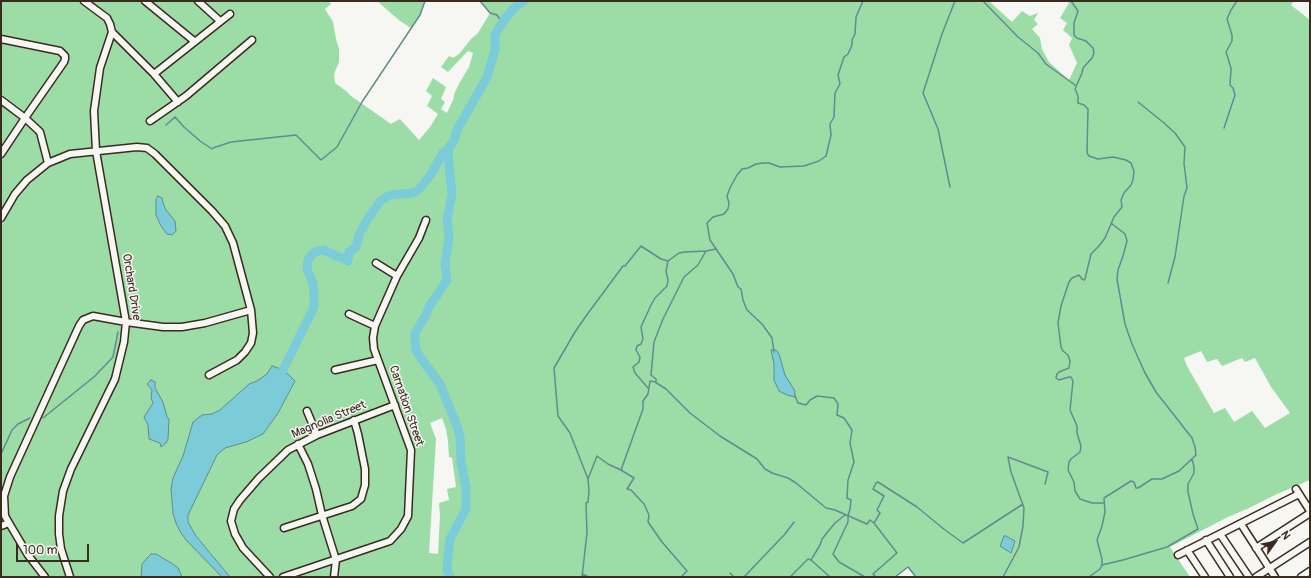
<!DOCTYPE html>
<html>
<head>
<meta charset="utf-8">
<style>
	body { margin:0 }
	#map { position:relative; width:1311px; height:578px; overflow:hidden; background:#f6f6f2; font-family:Pangolin,sans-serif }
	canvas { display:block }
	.frame { position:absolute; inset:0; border:2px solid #3b2a1e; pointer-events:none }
	.north { position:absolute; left:1255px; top:522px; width:40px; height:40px; -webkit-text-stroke:3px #f6f6f2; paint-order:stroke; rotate:57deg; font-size:11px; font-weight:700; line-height:16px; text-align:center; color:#3b2a1e }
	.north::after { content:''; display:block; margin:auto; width:14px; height:18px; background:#3b2a1e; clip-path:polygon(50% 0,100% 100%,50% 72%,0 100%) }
	.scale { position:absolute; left:16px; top:544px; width:73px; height:18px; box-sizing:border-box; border:2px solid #3b2a1e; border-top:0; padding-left:5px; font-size:12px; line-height:14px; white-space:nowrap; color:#3b2a1e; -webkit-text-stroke:3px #f6f6f2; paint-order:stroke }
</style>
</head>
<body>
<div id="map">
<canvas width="1311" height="578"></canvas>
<div class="frame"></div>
<div class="north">N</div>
<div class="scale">100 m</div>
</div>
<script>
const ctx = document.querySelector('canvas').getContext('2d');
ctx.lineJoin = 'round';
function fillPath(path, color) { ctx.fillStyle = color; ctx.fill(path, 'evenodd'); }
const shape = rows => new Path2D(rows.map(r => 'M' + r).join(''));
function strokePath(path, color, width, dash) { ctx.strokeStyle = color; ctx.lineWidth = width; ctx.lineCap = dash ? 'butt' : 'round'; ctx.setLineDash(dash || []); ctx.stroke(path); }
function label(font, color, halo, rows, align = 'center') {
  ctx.font = font + ' Pangolin,sans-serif'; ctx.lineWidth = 3; ctx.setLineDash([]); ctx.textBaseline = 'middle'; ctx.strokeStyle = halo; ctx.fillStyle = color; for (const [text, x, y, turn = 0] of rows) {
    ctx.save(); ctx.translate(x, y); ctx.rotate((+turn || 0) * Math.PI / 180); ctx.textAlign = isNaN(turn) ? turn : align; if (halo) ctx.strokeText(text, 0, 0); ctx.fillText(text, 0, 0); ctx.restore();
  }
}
const green = shape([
	[1,1,329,1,331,4,325,9,333,22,336,39,339,49,339,62,334,74,335,83,346,91,351,96,391,124,400,119,419,140,430,127,438,114,427,106,432,96,426,91,433,78,446,87,441,99,445,102,441,109,447,113,453,100,455,92,460,82,469,67,473,53,468,51,448,72,441,67,449,56,453,58,459,54,471,39,478,33,490,13,480,1,989,1,1012,22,1022,11,1030,16,1038,13,1034,20,1038,24,1032,29,1040,38,1042,49,1049,62,1069,80,1077,63,1069,45,1072,38,1063,30,1067,23,1060,18,1069,3,1067,1,1294,1,1291,5,1310,20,1310,480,1275,495,1247,509,1228,517,1170,547,1190,577,916,577,908,567,895,577,1,577],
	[1201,351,1207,362,1217,359,1222,366,1242,358,1245,362,1255,358,1271,387,1290,413,1265,428,1252,411,1234,422,1225,408,1214,413,1187,366,1184,358],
	[442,418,446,429,448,441,449,457,452,458,456,487,447,489,449,500,439,503,440,515,438,554,429,553,436,439,430,423],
	[377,1,425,1,420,15,411,28,400,21]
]);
const water = shape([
	[158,196,162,198,163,203,166,210,175,221,176,231,172,235,167,234,161,226,156,215,156,199,158,196],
	[771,350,776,350,779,354,785,375,795,391,795,397,787,395,779,391,774,380,774,364,771,350],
	[272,366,284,370,295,381,278,413,263,434,246,442,225,448,217,455,188,515,188,522,196,536,230,577,222,577,187,541,181,533,176,523,173,514,171,489,173,478,183,456,193,422,202,415,212,414,220,410,249,384,257,381,267,374,272,366],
	[151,380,155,382,155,388,163,402,167,417,169,419,168,439,166,443,161,447,160,443,149,439,148,425,144,417,153,403,151,398,152,390,147,384,151,380],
	[1004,536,1006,536,1015,541,1011,553,1000,546,1004,536],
	[151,554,156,554,173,564,178,568,182,577,141,577,142,564,148,557,151,554]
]);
const stream = shape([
	[480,1,490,13,497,15,502,23],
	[983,1,1018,37,1038,53,1046,64,1075,85],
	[1071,1,1078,11,1074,23,1074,35,1077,38,1086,41,1093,48,1094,53,1092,58,1083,68,1082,73,1075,89,1078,96,1078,103,1084,105,1088,109,1087,153,1089,156,1098,159,1113,157,1126,160,1131,163,1134,171,1133,180,1131,185,1124,193,1121,200,1122,207,1114,217,1105,238,1098,247,1091,254,1085,279,1084,280,1082,279,1079,275,1072,278,1069,282,1061,306,1058,323,1061,347,1063,351,1068,355,1070,361,1069,368,1059,372,1057,374,1056,378,1059,380,1069,377,1071,377,1073,381,1070,410,1077,426,1077,433,1081,446,1080,452,1071,459,1069,462,1068,470,1074,482,1075,491,1080,499,1092,503,1104,503],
	[1138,102,1164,123,1175,133,1185,147,1184,163,1187,188,1184,196,1175,257,1168,283],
	[166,125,175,117,184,127,200,141,212,149],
	[1224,128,1235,95,1233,88,1230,85,1231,68,1226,52,1232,41,1232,35,1227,19,1231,10,1237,1],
	[213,148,231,142,296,135,321,160,337,147,362,102,420,15,425,1],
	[950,187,938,129,923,93,942,34,955,1],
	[774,352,772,338,762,324,747,310,743,300,741,289,738,287,733,274,710,240,707,223,713,217,724,214,728,209,729,203,727,196,730,188,737,175,742,169,748,168,756,164,763,163,769,163,780,167,804,166,819,161,826,156,831,135,830,124,834,117,835,93,840,84,838,75,844,57,848,54,852,45,852,40,855,34,856,17,863,1],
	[655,382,666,389,690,413,720,436,757,459,765,469,772,473,788,478,796,483,826,508,835,510,867,524,870,520,874,523,897,553,873,574,876,577],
	[648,388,635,373,633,367,639,362,640,357,636,350,637,346,641,344,643,339,641,327,651,305,655,298,667,286,668,280,666,271,668,261,679,253,685,252,706,251,716,249],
	[795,396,798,403,806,405,810,400,817,396,834,398,838,404,837,415,844,418,852,430,850,443,854,462,848,480,847,498,851,500,850,509,848,516,848,522,833,554,839,562,865,577],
	[43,418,95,376,113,357,118,332],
	[1,454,12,430,18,424,30,418],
	[588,479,597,456,608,464,621,470],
	[874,523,880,513,877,510,884,496,873,489,876,483,878,482,917,507,945,530,963,543,1023,504],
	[811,560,830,577],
	[1102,565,1123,560,1167,547,1198,529,1193,514,1188,492,1188,484,1194,473,1194,467,1192,459],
	[730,573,734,577],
	[582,574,589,577],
	[582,577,587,533,586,503,588,502,589,491,588,479,570,433,558,416,554,368,575,332,586,316,623,266,625,266,641,246,661,259,668,261],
	[681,577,687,571,662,542,648,522,649,515,644,504,631,490,627,489,634,478,621,470,643,409,643,401,648,394,650,381,656,382,656,379,651,375,654,342,663,319,684,277,698,265,706,251],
	[744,577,785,534,794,522],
	[790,577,808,559,811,560,820,545,822,539,835,523,845,515],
	[837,577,839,577],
	[895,577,908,567,916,577],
	[1003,577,1019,547,1023,526,1024,508,1011,472,1008,457,1048,472,1045,484],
	[1089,577,1100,569,1102,565,1102,559,1097,540,1102,526,1105,512,1104,498,1131,481,1134,482,1136,488,1138,488,1152,479,1162,479,1179,471,1196,455,1195,447,1192,438,1156,392,1145,373,1132,344,1125,324,1117,279,1118,270,1123,256,1127,241,1125,234,1111,223]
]);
const river = shape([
	[449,148,448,155,452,194,447,220,449,237,445,265,447,280,429,307,426,315,415,333,415,343,416,350,420,357,440,384,457,426,460,437,461,461,466,488,466,509,450,539,448,555,447,571,450,577],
	[278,380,314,307,314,294,313,283,307,269,308,260,313,253,318,251,324,250,348,261,349,252,356,247,359,235,367,220,381,200,391,195,412,193,418,190,422,186,431,174,443,153,449,148,454,140,457,130,487,77,495,50,495,35,497,31,504,20,514,8,524,1]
]);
const minor = shape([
	[145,1,194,41],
	[198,1,220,21],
	[112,32,154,74,178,102],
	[1,39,60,51,65,56,65,59,64,62,25,118,1,154],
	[154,74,230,14],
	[1,100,25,118,40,132,48,163],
	[150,121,186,96,252,40],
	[1,218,15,194,27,180,48,163,70,154,137,147,147,148,155,154,212,211,225,226,233,243,251,310,253,333,251,343,245,352,237,360,209,375],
	[376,263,397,276],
	[349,314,375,326],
	[335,370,378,360],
	[307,411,317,435],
	[298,444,308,464,316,489,322,515,336,560,334,577],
	[1296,489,1310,511],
	[1241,524,1275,577],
	[1,526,9,523],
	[284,528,352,506,361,499,365,485,365,469,358,434,354,420],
	[1220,534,1249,577],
	[1206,540,1230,577],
	[1256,548,1310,513],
	[1187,550,1205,577],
	[1178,555,1299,494],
	[45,577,28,555,9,523,5,516,4,496,10,477,79,326,83,320,93,316,126,322,163,327,182,327,205,323,251,310],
	[70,577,61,549,59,534,59,516,63,491,71,469,115,379,124,342,126,322,96,151,94,111,100,68,112,32,110,24,107,18,84,1],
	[270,577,243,548,235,534,231,521,234,509,240,500,259,478,288,450,317,435,395,405],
	[283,577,390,541,401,529,408,516,411,450,378,360,374,349,373,338,375,326,397,276,419,238,426,220],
	[1256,577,1310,542],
	[1301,577,1310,571]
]);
const streetNames = [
	["Orchard Drive",131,287,81],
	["Carnation Street",406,406,71],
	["Magnolia Street",329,420,-23]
];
fillPath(green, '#9cdda7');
fillPath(water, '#7ccbd8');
strokePath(water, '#628b8e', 1);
strokePath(stream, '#628b8e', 1.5);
strokePath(river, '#7ccbd8', 9);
strokePath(minor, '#3b2a1e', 9);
strokePath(minor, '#f6f6f2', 6);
label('12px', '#3b2a1e', '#f6f6f2', streetNames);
</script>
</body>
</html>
